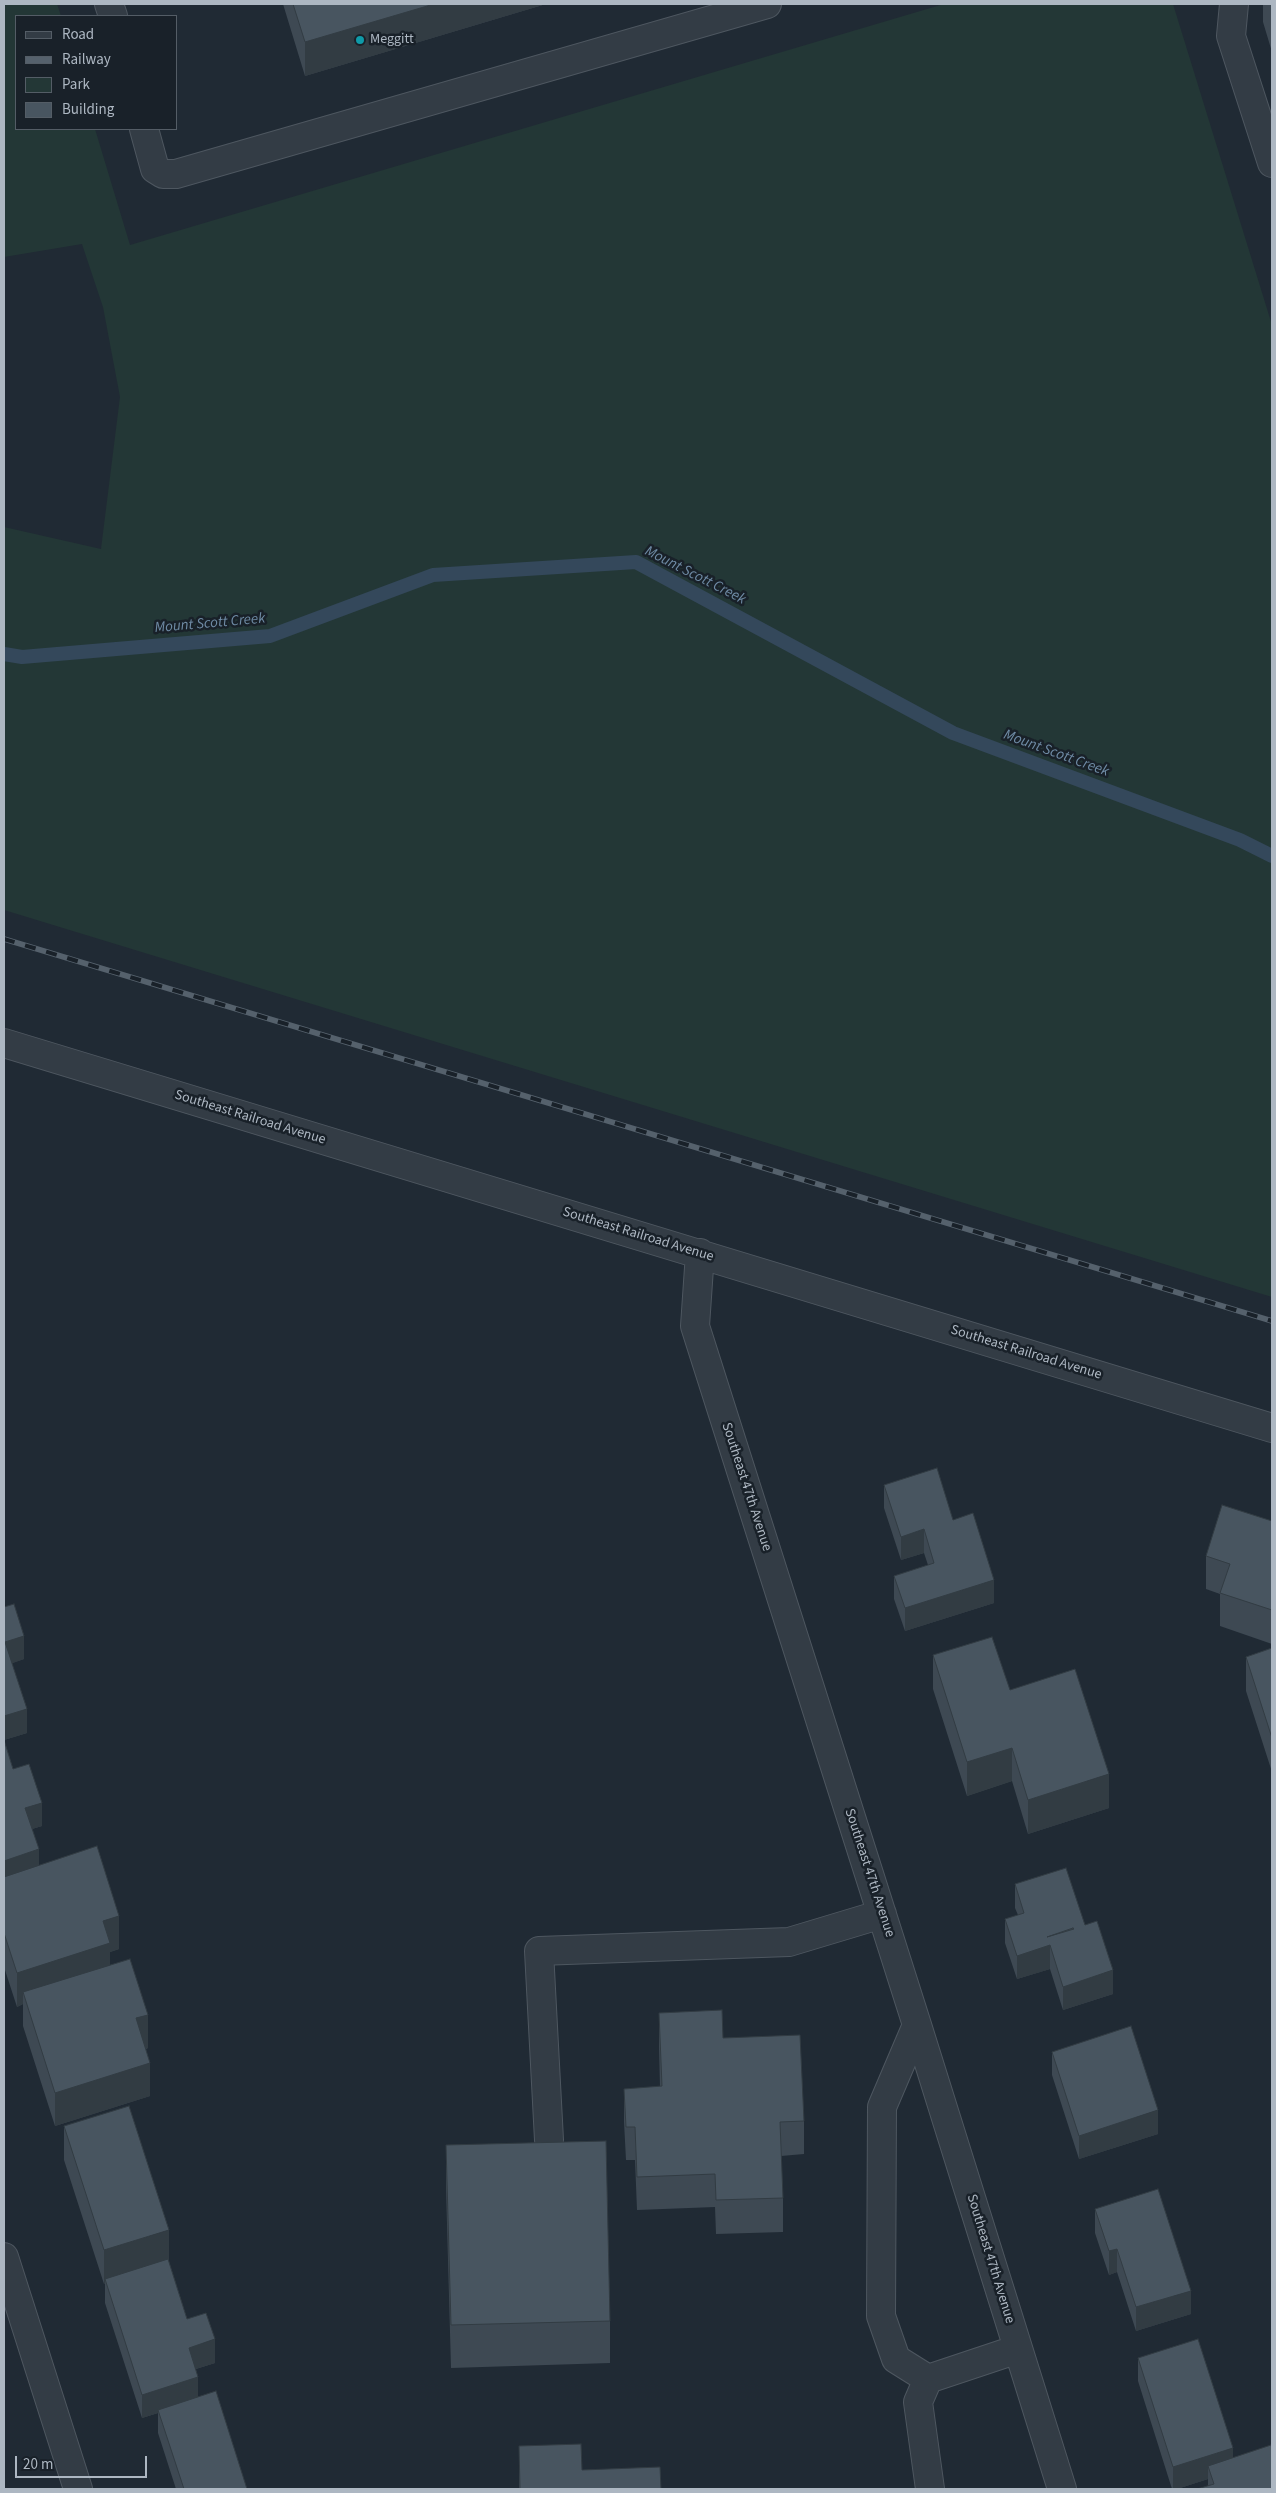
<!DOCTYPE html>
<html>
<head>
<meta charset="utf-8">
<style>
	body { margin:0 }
	#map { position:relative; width:1276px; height:2493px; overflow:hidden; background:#202a34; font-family:"Source Sans 3",sans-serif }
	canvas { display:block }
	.frame { position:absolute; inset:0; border:5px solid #adb7c2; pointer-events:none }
	.legend { position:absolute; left:15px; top:15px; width:162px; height:115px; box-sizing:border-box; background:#192129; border:1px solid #545d66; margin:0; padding:6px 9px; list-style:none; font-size:15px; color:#adb7c2 }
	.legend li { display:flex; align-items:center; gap:10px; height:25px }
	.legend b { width:25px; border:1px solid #545d66 }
	.scale { position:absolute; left:15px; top:2456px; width:132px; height:22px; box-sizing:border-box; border:2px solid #adb7c2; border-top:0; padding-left:6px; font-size:15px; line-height:18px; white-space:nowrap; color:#adb7c2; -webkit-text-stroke:4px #192129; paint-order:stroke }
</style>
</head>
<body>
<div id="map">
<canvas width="1276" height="2493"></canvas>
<div class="frame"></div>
<ul class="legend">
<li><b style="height:6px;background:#333c45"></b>Road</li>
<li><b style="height:6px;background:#55616c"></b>Railway</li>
<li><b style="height:14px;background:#233736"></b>Park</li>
<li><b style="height:14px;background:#485560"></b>Building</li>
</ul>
<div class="scale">20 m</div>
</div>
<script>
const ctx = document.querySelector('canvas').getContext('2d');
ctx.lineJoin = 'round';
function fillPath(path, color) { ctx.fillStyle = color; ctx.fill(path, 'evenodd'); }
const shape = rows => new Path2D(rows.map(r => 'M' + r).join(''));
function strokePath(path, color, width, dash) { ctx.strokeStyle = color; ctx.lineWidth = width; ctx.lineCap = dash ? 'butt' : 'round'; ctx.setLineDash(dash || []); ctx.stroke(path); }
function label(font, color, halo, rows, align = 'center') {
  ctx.font = font + ' "Source Sans 3",sans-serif'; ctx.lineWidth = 5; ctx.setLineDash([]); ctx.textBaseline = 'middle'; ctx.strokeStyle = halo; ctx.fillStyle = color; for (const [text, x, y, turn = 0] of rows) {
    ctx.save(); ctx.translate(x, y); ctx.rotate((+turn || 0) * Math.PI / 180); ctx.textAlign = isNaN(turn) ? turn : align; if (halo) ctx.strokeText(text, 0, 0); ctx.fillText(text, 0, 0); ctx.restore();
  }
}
const green = shape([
	[4,4,57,4,61,16,16,16,16,129,95,129,130,245,944,4,1173,4,1272,325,1272,1297,4,910,4,527,101,549,120,397,103,307,82,244,4,257]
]);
const stream = shape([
	[4,654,22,657,270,636,433,575,636,562,953,733,1240,840,1272,856]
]);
const minor = shape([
	[109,4,113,16],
	[1234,4,1231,36,1272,163],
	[144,129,155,169,163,174,176,174,767,4],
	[4,1043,1272,1428],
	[700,1253,695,1326,917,2025,1062,2489],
	[917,2025,882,2107,881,2316,896,2359,928,2379],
	[549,2140,539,1951,789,1942,882,1914],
	[4,2257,78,2489],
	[930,2489,918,2402,928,2379,1018,2349]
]);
const rail = shape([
	[4,939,1272,1321]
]);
const wall = shape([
	[283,4,546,4,305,76],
	[1263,4,1272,4,1272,52,1263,22],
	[884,1485,953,1520,994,1603,905,1631,894,1599,894,1576,928,1565,924,1553,901,1560,884,1508],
	[1272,1521,1272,1644,1220,1626,1220,1594,1206,1589,1206,1556],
	[4,1607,24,1659,12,1663,27,1733,4,1740,13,1769,42,1826,32,1829,39,1865,119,1949,110,1952,110,1965,148,2048,146,2049,150,2096,55,2126,23,2026,23,2004,17,2007,4,1967],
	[1272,1648,1272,1772,1246,1691,1246,1657],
	[933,1655,1010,1690,1109,1808,1028,1834,1012,1781,967,1796,933,1689],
	[1015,1884,1085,1925,1113,1994,1063,2010,1050,1969,1017,1979,1005,1943,1005,1919,1018,1915,1015,1908],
	[659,2013,723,2038,804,2121,804,2154,781,2156,783,2198,783,2232,716,2234,715,2207,637,2210,635,2160,626,2160,624,2122,624,2089,660,2087,659,2047],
	[1052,2052,1158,2134,1079,2159,1052,2075],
	[64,2126,169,2262,187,2319,215,2363,196,2369,198,2397,247,2489,176,2489,158,2433,158,2413,142,2418,105,2303,105,2283,104,2284,64,2160],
	[446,2145,610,2321,610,2363,451,2368,446,2188],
	[1095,2209,1191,2314,1136,2331,1117,2272,1109,2275,1095,2233],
	[1138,2358,1233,2458,1272,2489,1208,2486,1208,2479,1177,2489,1172,2489,1138,2381],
	[519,2446,582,2470,661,2489,519,2489]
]);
const shadedWall = shape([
	[434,4,546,4,305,76,305,42],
	[924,1529,924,1553,901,1560,901,1537],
	[994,1580,994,1603,905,1631,905,1608],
	[24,1636,24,1659,5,1666,5,1642],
	[27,1709,27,1733,4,1740,4,1716],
	[1012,1748,1012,1781,967,1796,967,1762],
	[1109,1774,1109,1808,1028,1834,1028,1800],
	[42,1803,42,1826,25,1831,25,1808],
	[39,1849,39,1873,4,1884,4,1861],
	[119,1916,119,1949,110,1952,110,1976,23,1992,23,2004,17,2007,17,1973,103,1921],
	[1050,1945,1050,1969,1017,1979,1017,1956],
	[1113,1970,1113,1994,1063,2010,1063,1987],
	[148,2015,148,2048,136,2051,136,2018],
	[150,2063,150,2096,55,2126,55,2093],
	[1158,2110,1158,2134,1079,2159,1079,2136],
	[169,2230,169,2263,105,2279,105,2283,104,2284,104,2250],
	[1117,2249,1117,2272,1109,2275,1109,2251],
	[1191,2291,1191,2314,1136,2331,1136,2307],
	[215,2339,215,2363,189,2371,189,2348],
	[198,2377,198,2401,158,2410,158,2413,142,2418,142,2395],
	[1233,2448,1233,2471,1208,2466,1208,2479,1177,2489,1173,2489,1173,2467]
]);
const building = shape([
	[293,4,434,4,305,42,293,4],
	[937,1468,953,1520,973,1513,994,1580,905,1608,894,1576,934,1563,924,1529,901,1537,884,1485,937,1468],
	[1222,1505,1272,1521,1272,1610,1220,1593,1230,1564,1206,1556,1222,1505],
	[14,1604,24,1636,5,1642,27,1709,4,1716,4,1607,14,1604],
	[992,1637,1010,1690,1075,1669,1109,1774,1028,1800,1012,1748,967,1762,933,1655,992,1637],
	[1272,1648,1272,1738,1246,1657,1272,1648],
	[4,1740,13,1769,29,1764,42,1803,25,1808,39,1849,4,1861,4,1740],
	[97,1846,119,1916,103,1921,110,1943,17,1973,4,1933,4,1877,97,1846],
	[1066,1868,1085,1925,1097,1921,1113,1970,1063,1987,1050,1945,1017,1956,1005,1919,1024,1913,1015,1884,1066,1868],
	[1073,1928,1074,1929,1047,1937,1073,1928],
	[130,1959,148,2015,136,2018,150,2063,55,2093,23,1992,130,1959],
	[722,2010,723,2038,800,2035,804,2121,780,2122,783,2198,716,2200,715,2174,637,2177,635,2127,626,2127,624,2089,662,2086,659,2013,722,2010],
	[1131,2026,1158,2110,1079,2136,1052,2052,1131,2026],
	[129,2106,169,2230,104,2250,64,2126,129,2106],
	[606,2141,610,2321,451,2325,446,2145,606,2141],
	[1158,2189,1191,2291,1136,2307,1117,2249,1109,2251,1095,2209,1158,2189],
	[168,2259,187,2319,206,2313,215,2339,189,2348,198,2377,142,2395,105,2279,168,2259],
	[1198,2339,1233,2448,1173,2467,1138,2358,1198,2339],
	[216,2391,247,2489,184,2489,158,2410,216,2391],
	[581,2444,582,2470,660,2467,661,2489,520,2489,519,2446,581,2444],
	[1271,2445,1272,2449,1272,2489,1197,2489,1214,2484,1208,2466,1271,2445]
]);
const markers = [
	[360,40,5,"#0f9aa8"]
];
const poiNames = [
	["Meggitt",370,40]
];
const streetNames = [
	["Southeast Railroad Avenue",250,1118,17],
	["Southeast Railroad Avenue",638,1235,17],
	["Southeast Railroad Avenue",1026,1353,17],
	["Southeast 47th Avenue",746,1487,72],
	["Southeast 47th Avenue",869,1873,72],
	["Southeast 47th Avenue",990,2259,73]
];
const waterNames = [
	["Mount Scott Creek",695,576,27],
	["Mount Scott Creek",210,624,-5],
	["Mount Scott Creek",1056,754,20]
];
fillPath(green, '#233736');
strokePath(stream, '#34485b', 14);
strokePath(minor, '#4e5760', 30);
strokePath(minor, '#333c45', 28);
strokePath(rail, '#55616c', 5.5);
strokePath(rail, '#192129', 4, [11]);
fillPath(wall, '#3e4953');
fillPath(shadedWall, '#323c43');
fillPath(building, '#485560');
strokePath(building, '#323c43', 1);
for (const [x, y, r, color] of markers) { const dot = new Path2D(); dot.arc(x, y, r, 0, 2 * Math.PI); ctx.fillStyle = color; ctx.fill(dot); strokePath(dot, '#192129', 2); }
label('14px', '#adb7c2', '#192129', poiNames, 'left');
label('14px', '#adb7c2', '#192129', streetNames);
label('italic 15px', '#6f8ba5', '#192129', waterNames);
</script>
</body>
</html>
